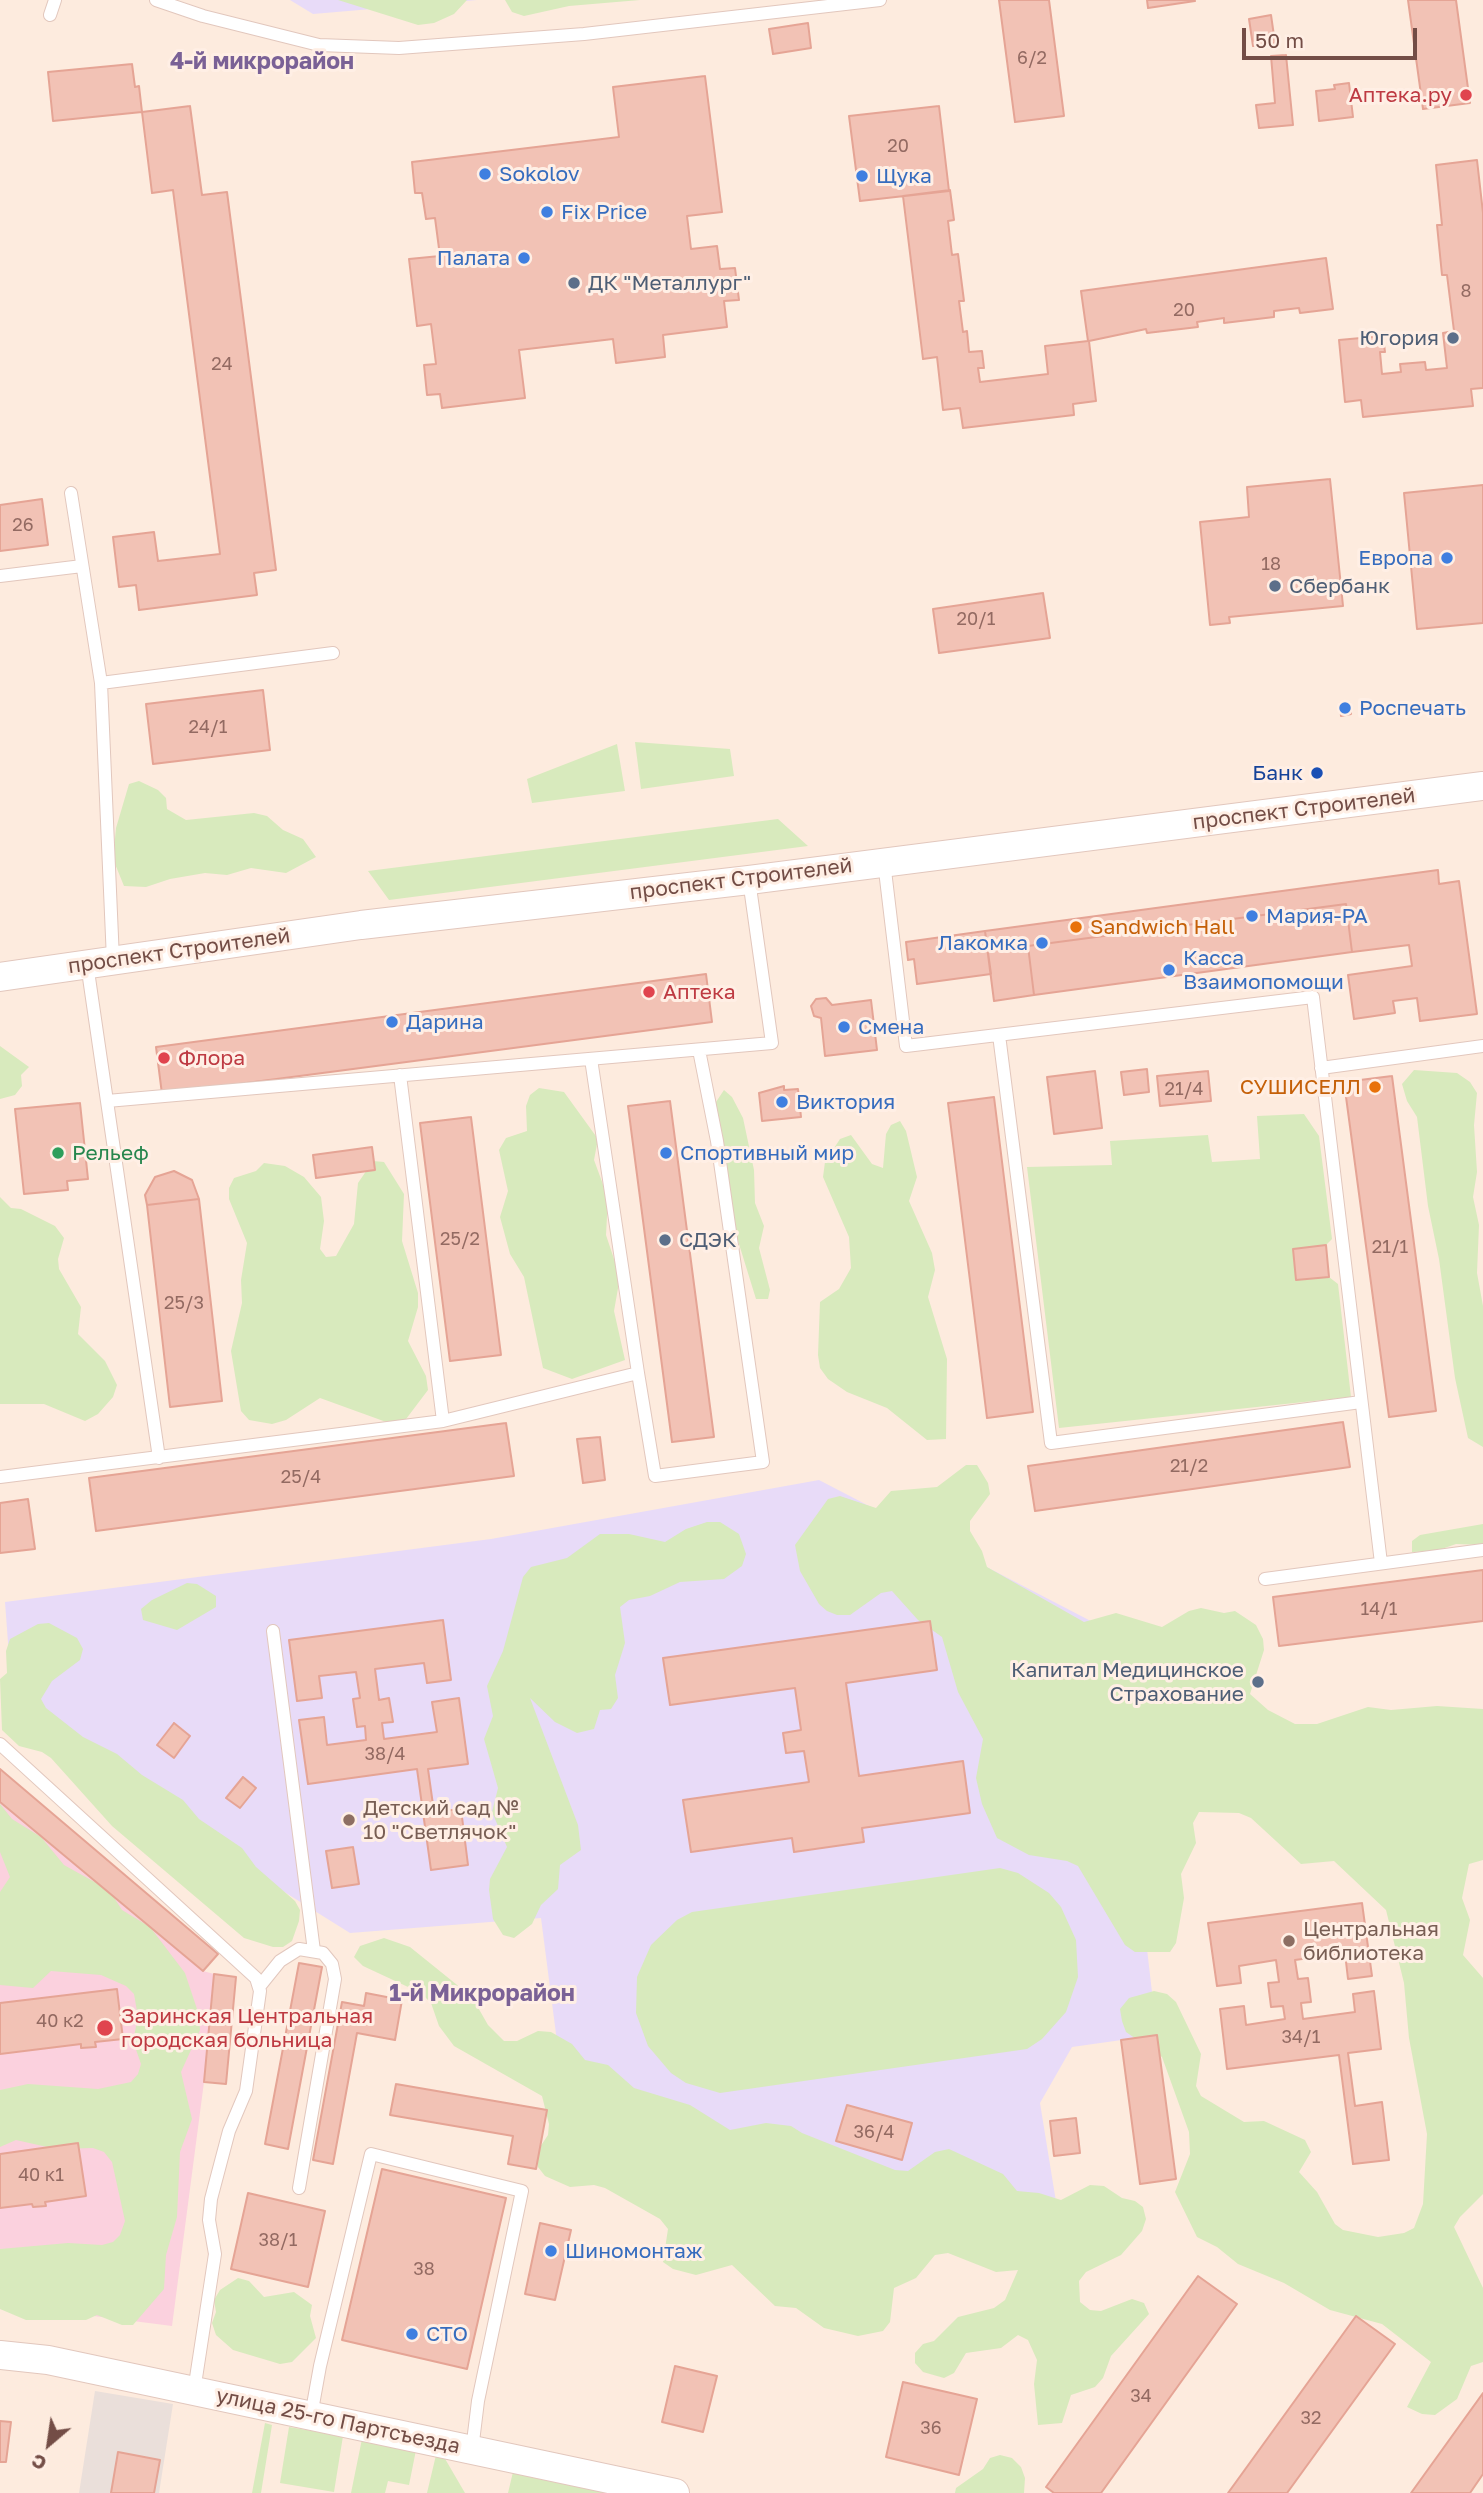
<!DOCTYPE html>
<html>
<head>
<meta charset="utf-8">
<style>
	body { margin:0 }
	#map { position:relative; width:1483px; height:2493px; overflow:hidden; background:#fdebde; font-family:"Golos Text",sans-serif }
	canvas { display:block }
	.north { position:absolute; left:14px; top:2409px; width:70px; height:70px; -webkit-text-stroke:5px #ffefe5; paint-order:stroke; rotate:209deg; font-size:19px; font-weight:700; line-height:28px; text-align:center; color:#734d46 }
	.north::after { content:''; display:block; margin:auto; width:24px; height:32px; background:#734d46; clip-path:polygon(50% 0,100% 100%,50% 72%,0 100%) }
	.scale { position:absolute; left:1242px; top:28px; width:175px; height:32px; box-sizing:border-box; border:4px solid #734d46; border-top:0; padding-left:9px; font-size:21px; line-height:24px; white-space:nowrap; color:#734d46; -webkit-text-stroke:5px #ffefe5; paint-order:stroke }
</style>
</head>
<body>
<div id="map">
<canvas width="1483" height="2493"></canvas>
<div class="north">С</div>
<div class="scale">50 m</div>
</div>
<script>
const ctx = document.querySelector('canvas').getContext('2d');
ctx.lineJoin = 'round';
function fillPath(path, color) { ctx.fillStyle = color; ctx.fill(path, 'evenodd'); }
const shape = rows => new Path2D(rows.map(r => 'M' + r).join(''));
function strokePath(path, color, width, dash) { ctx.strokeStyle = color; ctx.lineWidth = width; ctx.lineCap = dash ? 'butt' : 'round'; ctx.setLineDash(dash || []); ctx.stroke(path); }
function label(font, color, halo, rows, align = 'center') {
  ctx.font = font + ' "Golos Text",sans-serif'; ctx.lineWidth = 6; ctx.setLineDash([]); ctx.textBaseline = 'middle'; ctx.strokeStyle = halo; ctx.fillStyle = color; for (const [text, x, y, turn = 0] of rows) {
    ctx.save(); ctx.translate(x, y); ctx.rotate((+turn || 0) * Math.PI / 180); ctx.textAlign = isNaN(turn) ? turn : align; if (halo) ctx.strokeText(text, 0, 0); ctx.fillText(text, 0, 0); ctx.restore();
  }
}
const industrial = shape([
	[95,2391,173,2404,159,2493,79,2493]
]);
const education = shape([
	[290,0,477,0,313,14],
	[819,1480,1110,1631,1157,2035,1072,2047,1040,2103,1057,2208,570,2142,541,1918,350,1933,14,1723,5,1602,491,1539]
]);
const medical = shape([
	[0,1802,203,1971,214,1974,204,2082,172,2326,0,2304]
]);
const green = shape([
	[338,0,467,0,454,14,434,23,418,25],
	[505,0,640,0,569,6,524,16,512,12],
	[635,742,730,749,734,776,641,789],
	[617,744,625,791,532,803,527,779],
	[139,781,158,790,166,798,167,809,186,820,254,813,267,816,283,830,303,839,316,857,286,873,251,868,227,875,205,873,170,879,146,887,124,886,113,859,116,828,129,784],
	[778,819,808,846,389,900,368,871],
	[0,1046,29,1067,21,1075,22,1086,15,1095,0,1099],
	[1414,1070,1457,1073,1470,1082,1477,1093,1474,1125,1477,1172,1473,1197,1479,1225,1477,1273,1483,1306,1483,1447,1468,1438,1455,1378,1439,1259,1428,1206,1417,1117,1407,1101,1402,1084],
	[539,1088,564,1092,598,1139,594,1160,608,1198,606,1235,620,1277,614,1311,625,1360,572,1379,543,1368,524,1277,510,1254,500,1217,508,1191,499,1150,506,1138,527,1131,526,1106,530,1095],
	[724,1090,732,1097,743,1118,754,1170,755,1203,764,1226,759,1248,770,1290,768,1299,756,1299,718,1176,716,1102],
	[1304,1114,1319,1136,1332,1239,1326,1245,1329,1277,1338,1284,1351,1397,1059,1428,1027,1167,1112,1165,1110,1141,1208,1135,1212,1162,1260,1159,1257,1116],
	[900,1121,906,1131,917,1177,909,1201,932,1253,935,1270,928,1297,947,1359,946,1439,927,1440,887,1408,847,1392,828,1379,820,1368,818,1355,820,1302,839,1289,851,1268,849,1237,823,1177,825,1162,840,1139,851,1135,872,1164,883,1168,886,1134,891,1125],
	[373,1161,384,1162,404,1194,402,1241,418,1293,418,1307,408,1341,426,1376,428,1390,400,1427,320,1398,286,1420,272,1424,249,1420,241,1411,231,1351,242,1303,241,1280,247,1243,229,1199,229,1188,234,1178,256,1171,264,1163,285,1166,304,1177,321,1197,324,1221,320,1249,326,1257,336,1256,354,1224,358,1183],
	[0,1197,11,1208,21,1209,55,1226,64,1238,58,1259,59,1269,81,1307,78,1334,105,1361,117,1385,113,1397,98,1414,85,1421,44,1404,0,1404],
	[966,1465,977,1465,988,1483,990,1494,970,1521,970,1531,982,1551,987,1567,1084,1622,1116,1613,1162,1627,1189,1611,1201,1608,1224,1613,1235,1611,1256,1625,1263,1639,1264,1650,1250,1694,1268,1710,1295,1724,1317,1724,1368,1707,1391,1710,1437,1706,1483,1709,1483,1860,1469,1864,1462,1898,1470,1920,1463,1955,1483,1978,1483,2194,1460,2217,1454,2227,1483,2288,1483,2362,1471,2366,1457,2399,1435,2415,1422,2414,1407,2407,1431,2362,1382,2324,1330,2310,1284,2283,1238,2264,1217,2247,1197,2237,1175,2192,1190,2154,1189,2132,1162,2057,1126,2032,1122,2021,1120,2009,1129,1998,1154,1991,1167,1994,1176,2002,1201,2054,1196,2086,1201,2096,1244,2122,1264,2121,1305,2140,1311,2152,1299,2172,1317,2192,1335,2224,1343,2230,1378,2237,1404,2233,1414,2228,1423,2204,1427,2134,1409,2038,1404,1983,1386,1910,1334,1861,1301,1864,1251,1818,1239,1813,1199,1812,1193,1823,1196,1843,1181,1874,1184,1898,1176,1943,1170,1952,1135,1952,1125,1945,1078,1866,1067,1861,1029,1855,997,1838,982,1804,976,1778,983,1739,958,1692,942,1637,918,1620,892,1591,881,1593,850,1615,837,1615,827,1611,819,1604,800,1571,795,1545,828,1499,840,1496,876,1508,891,1491,937,1487],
	[707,1522,720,1522,739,1534,746,1554,742,1566,724,1579,680,1582,650,1596,629,1600,620,1607,625,1643,615,1675,618,1698,611,1709,600,1710,594,1729,577,1733,555,1722,530,1698,578,1825,581,1850,560,1865,558,1889,541,1905,532,1924,514,1938,503,1935,493,1919,489,1890,490,1879,507,1847,492,1812,498,1788,484,1739,493,1716,487,1686,503,1651,523,1577,531,1567,567,1558,600,1534,629,1534,665,1542,686,1529],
	[1483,1524,1483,1545,1456,1544,1436,1551,1412,1552,1412,1541,1420,1535],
	[187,1583,197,1584,216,1596,216,1607,177,1630,143,1620,141,1609,152,1600],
	[49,1623,77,1638,83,1649,80,1660,52,1681,41,1699,46,1708,83,1737,117,1754,142,1775,183,1800,199,1819,242,1848,256,1867,295,1901,300,1910,299,1921,292,1941,283,1947,273,1947,244,1938,112,1826,51,1758,42,1752,19,1746,2,1730,0,1679,7,1673,6,1651,10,1639,38,1624],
	[0,1804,12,1819,41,1837,64,1865,109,1890,122,1910,150,1927,185,1973,199,2015,200,2030,181,2072,192,2119,180,2152,177,2217,166,2255,164,2289,133,2325,122,2325,97,2315,86,2320,26,2320,0,2309,0,2249,68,2243,102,2245,113,2242,120,2235,125,2221,112,2162,104,2152,93,2148,56,2149,16,2140,0,2147,0,2090,28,2084,98,2089,131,2082,138,2074,141,2064,133,2041,138,2017,134,1994,126,1986,101,1975,51,1971,33,1988,0,1985,0,1892,10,1877,0,1852],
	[1000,1868,1018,1873,1049,1893,1061,1907,1076,1940,1078,1977,1066,2012,1042,2039,1027,2049,720,2093,686,2083,671,2073,648,2046,636,2013,637,1977,651,1945,677,1920,692,1912],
	[384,1938,410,1947,472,1997,488,2025,504,2041,517,2041,538,2031,551,2032,572,2044,585,2060,608,2065,634,2088,690,2105,730,2130,766,2123,791,2126,802,2133,895,2170,908,2171,935,2152,949,2149,1003,2174,1017,2191,1039,2193,1061,2200,1090,2185,1104,2186,1122,2198,1135,2201,1143,2207,1146,2219,1142,2231,1121,2255,1086,2272,1079,2281,1080,2302,1090,2310,1101,2311,1132,2299,1144,2303,1149,2314,1111,2356,1103,2378,1095,2387,1071,2395,1062,2423,1038,2425,1034,2384,1037,2360,1028,2340,1018,2335,1001,2348,966,2353,954,2373,944,2378,923,2372,915,2363,915,2353,923,2344,934,2341,958,2317,994,2308,1005,2300,1018,2270,996,2272,948,2253,935,2255,916,2278,894,2288,890,2322,883,2331,858,2336,824,2328,796,2308,775,2306,732,2265,696,2275,673,2269,663,2262,668,2229,660,2219,605,2188,594,2185,570,2187,545,2176,538,2167,536,2153,548,2135,549,2124,542,2096,454,2046,439,2026,431,2003,421,1993,363,1966,354,1957,360,1946],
	[238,2278,249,2281,264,2297,294,2292,312,2305,310,2316,316,2338,292,2362,280,2364,233,2350,216,2335,212,2323,216,2312,214,2300,220,2290],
	[265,2423,272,2425,261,2493,252,2493],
	[289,2427,343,2436,334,2492,280,2483],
	[362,2439,416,2450,409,2485,388,2481,385,2493,351,2493],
	[436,2455,444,2457,465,2493,427,2493],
	[1000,2455,1012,2458,1021,2467,1025,2478,1024,2493,955,2493,956,2488,983,2469,990,2458],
	[513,2472,610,2493,508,2493]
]);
const building = shape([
	[999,0,1049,0,1064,116,1015,122,999,0],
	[1147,0,1194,0,1195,1,1148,8,1147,0],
	[1408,0,1456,0,1470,103,1423,109,1408,0],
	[1271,15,1275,43,1253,46,1249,19,1271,15],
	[808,23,811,48,773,54,769,29,808,23],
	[1286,55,1293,125,1259,128,1256,105,1275,103,1271,56,1286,55],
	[132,64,135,87,139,86,142,112,53,121,48,72,132,64],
	[705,76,722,212,687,216,691,249,717,246,720,269,735,268,739,300,724,301,727,327,663,335,665,357,616,363,613,339,519,350,525,398,442,408,440,394,427,395,424,365,436,364,431,324,417,326,409,259,440,256,435,218,426,219,422,193,415,193,412,162,619,137,613,87,705,76],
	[1349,83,1353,117,1319,121,1316,91,1335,89,1334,85,1349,83],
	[190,106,202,195,227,192,276,570,254,573,257,595,139,610,136,585,119,587,113,537,154,532,158,561,220,554,173,190,152,193,142,112,190,106],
	[939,106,949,191,860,201,849,116,939,106],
	[1477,160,1483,213,1483,388,1471,389,1473,406,1363,417,1361,400,1345,402,1339,340,1383,336,1385,352,1380,352,1382,374,1401,372,1400,364,1425,362,1426,370,1447,368,1443,333,1454,331,1447,275,1442,275,1437,225,1442,225,1436,165,1477,160],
	[950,190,954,220,948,221,952,255,958,254,964,301,959,301,963,332,967,331,969,352,982,351,984,368,978,368,980,382,1048,374,1045,346,1088,341,1081,291,1326,258,1333,309,1300,313,1299,308,1274,311,1274,317,1224,323,1224,318,1197,322,1198,327,1147,333,1146,329,1089,341,1096,401,1073,404,1074,415,963,428,960,408,943,410,937,357,923,359,903,196,950,190],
	[1330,479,1343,606,1229,617,1230,623,1210,625,1200,522,1249,517,1247,487,1330,479],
	[1483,485,1483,623,1417,629,1404,493,1483,485],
	[42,499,48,545,0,551,0,505,42,499],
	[1043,593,1050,638,939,653,933,609,1043,593],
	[263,690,270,750,153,764,146,704,263,690],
	[1340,703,1350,703,1351,714,1341,716,1340,703],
	[1438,870,1439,884,1459,881,1477,1014,1420,1021,1417,998,1393,1001,1395,1013,1354,1019,1348,975,1412,966,1409,945,1352,952,1346,904,1028,946,1034,995,994,1001,985,931,1438,870],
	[1346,904,1352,952,1034,995,1028,946,1346,904],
	[985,931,991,974,917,984,914,959,908,960,906,942,985,931],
	[706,974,712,1022,162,1094,156,1047,706,974],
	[826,998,832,1005,871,1000,877,1050,825,1056,821,1018,814,1016,811,1006,816,999,826,998],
	[1147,1069,1149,1092,1124,1095,1121,1072,1147,1069],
	[1095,1071,1102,1128,1054,1134,1047,1077,1095,1071],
	[1208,1071,1211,1101,1160,1106,1157,1076,1208,1071],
	[1392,1076,1436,1411,1389,1417,1344,1082,1392,1076],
	[784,1086,784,1090,798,1089,801,1117,762,1121,759,1093,784,1086],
	[994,1097,1033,1412,987,1418,948,1103,994,1097],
	[670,1101,714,1437,672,1442,628,1106,670,1101],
	[80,1103,88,1179,67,1181,68,1190,24,1194,15,1109,80,1103],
	[471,1117,501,1355,450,1361,420,1123,471,1117],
	[372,1147,375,1170,316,1178,313,1155,372,1147],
	[174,1171,192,1180,199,1199,147,1205,145,1195,155,1177,174,1171],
	[199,1199,222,1401,170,1407,147,1205,199,1199],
	[1326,1245,1329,1277,1296,1280,1293,1249,1326,1245],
	[1343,1422,1350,1467,1035,1511,1028,1466,1343,1422],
	[506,1423,514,1476,96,1531,89,1478,506,1423],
	[600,1437,605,1480,583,1483,577,1439,600,1437],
	[28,1499,35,1549,0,1553,0,1503,28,1499],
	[1483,1570,1483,1621,1279,1646,1273,1597,1483,1570],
	[443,1620,451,1680,427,1683,424,1663,375,1669,379,1700,389,1698,393,1722,382,1723,384,1739,437,1732,432,1702,459,1698,468,1764,428,1769,434,1812,461,1809,468,1865,431,1870,417,1769,308,1784,299,1720,324,1717,327,1745,366,1740,365,1726,357,1727,353,1699,360,1698,356,1672,319,1676,322,1698,297,1701,289,1640,443,1620],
	[930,1621,937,1670,846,1683,859,1776,963,1761,970,1813,862,1828,864,1842,794,1852,792,1838,691,1852,683,1800,809,1782,804,1751,786,1753,783,1733,801,1730,795,1688,670,1705,663,1658,930,1621],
	[174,1723,190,1736,174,1758,157,1745,174,1723],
	[0,1769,218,1954,203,1971,0,1802,0,1769],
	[243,1777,256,1788,240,1808,226,1798,243,1777],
	[353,1847,359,1884,332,1888,326,1851,353,1847],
	[1362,1903,1372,1976,1348,1979,1345,1953,1295,1960,1298,1979,1308,1978,1311,2002,1301,2003,1303,2019,1355,2012,1353,1994,1374,1991,1381,2049,1348,2053,1355,2106,1382,2102,1389,2160,1353,2164,1339,2055,1227,2069,1220,2009,1244,2006,1246,2025,1285,2019,1283,2006,1271,2007,1268,1983,1279,1982,1276,1960,1239,1966,1241,1983,1217,1986,1208,1923,1362,1903],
	[299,1963,322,1967,288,2149,265,2144,299,1963],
	[214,1974,236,1977,226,2084,204,2082,214,1974],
	[117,1989,123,2039,95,2042,96,2047,81,2048,81,2044,0,2054,0,2003,117,1989],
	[366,1993,402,2000,395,2040,357,2033,333,2164,313,2160,342,2002,364,2006,366,1993],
	[1157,2035,1176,2179,1140,2184,1121,2040,1157,2035],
	[396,2084,547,2110,536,2169,508,2164,513,2136,390,2115,396,2084],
	[847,2105,912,2123,902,2160,836,2141,847,2105],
	[1076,2118,1080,2153,1054,2156,1050,2121,1076,2118],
	[78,2143,86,2196,45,2202,46,2206,33,2207,32,2204,0,2208,0,2154,78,2143],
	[382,2169,506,2198,467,2369,342,2340,382,2169],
	[248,2193,325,2211,308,2287,231,2269,248,2193],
	[540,2223,571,2230,555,2300,525,2294,540,2223],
	[1198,2276,1237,2304,1101,2493,1054,2493,1046,2487,1198,2276],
	[1356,2316,1395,2344,1287,2493,1228,2493,1356,2316],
	[675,2366,717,2376,703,2432,662,2422,675,2366],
	[903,2382,977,2399,959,2475,886,2457,903,2382],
	[1483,2393,1483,2474,1470,2493,1411,2493,1483,2393],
	[0,2421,11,2422,6,2462,0,2462,0,2421],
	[118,2452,160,2460,154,2493,111,2493,118,2452]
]);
const service = shape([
	[156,0,203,16,319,45,399,48,584,34,880,0],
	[50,15,55,0],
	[71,493,101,683,113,960],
	[0,576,82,566],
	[101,683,333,653],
	[884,862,906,1046,1313,997,1381,1563],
	[87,964,159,1458],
	[999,1035,1051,1443,1361,1402],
	[591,1059,638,1373],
	[1321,1068,1483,1046],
	[400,1075,443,1421],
	[107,1101,772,1043,749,880],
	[0,1477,443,1421,638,1373,655,1476,763,1462,717,1141,699,1050],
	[1265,1579,1483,1550],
	[273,1631,314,1951],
	[0,1744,256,1978,260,1991,246,2091,229,2131,211,2199,209,2220,215,2254,194,2391],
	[259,1987,280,1961,299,1949,323,1953,332,1964,335,1979,299,2188],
	[311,2416,320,2366,371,2154,522,2191,478,2401,472,2450]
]);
const tertiary = shape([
	[0,977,361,925,749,880,1483,786],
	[0,2355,48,2360,675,2493]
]);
const markers = [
	[1466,95,7,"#e0444e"],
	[485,174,7,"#3f7fe0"],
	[862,176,7,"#3f7fe0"],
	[547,212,7,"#3f7fe0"],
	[524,258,7,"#3f7fe0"],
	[574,283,7,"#5c6f8a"],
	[1453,338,7,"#5c6f8a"],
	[1447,558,7,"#3f7fe0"],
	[1275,586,7,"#5c6f8a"],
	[1345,708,7,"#3f7fe0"],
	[1317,773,7,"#1a4fb4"],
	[1252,916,7,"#3f7fe0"],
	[1076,927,7,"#e8710a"],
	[1042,943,7,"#3f7fe0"],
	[1169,970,7,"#3f7fe0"],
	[649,992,7,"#e0444e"],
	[392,1022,7,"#3f7fe0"],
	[844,1027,7,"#3f7fe0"],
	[164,1058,7,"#e0444e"],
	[1375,1087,7,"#e8710a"],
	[782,1102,7,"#3f7fe0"],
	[58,1153,7,"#2e9e5b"],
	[666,1153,7,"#3f7fe0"],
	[665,1240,7,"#5c6f8a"],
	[1258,1682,7,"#5c6f8a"],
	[349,1820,7,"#8d6e63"],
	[1289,1941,7,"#8d6e63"],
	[105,2028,9,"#e0444e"],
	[551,2251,7,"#3f7fe0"],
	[412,2334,7,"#3f7fe0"]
];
const numberNames = [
	["6/2",1032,58],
	["20",898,146],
	["8",1466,291],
	["20",1184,310],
	["24",222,364],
	["26",23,525],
	["18",1271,564],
	["20/1",976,619],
	["24/1",208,727],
	["21/4",1184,1089],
	["25/2",460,1239],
	["21/1",1390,1247],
	["25/3",184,1303],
	["21/2",1189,1466],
	["25/4",301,1477],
	["14/1",1379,1609],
	["38/4",385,1754],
	["40 к2",60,2021],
	["34/1",1301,2037],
	["36/4",874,2132],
	["40 к1",41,2175],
	["38/1",278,2240],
	["38",424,2269],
	["34",1141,2396],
	["32",1311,2418],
	["36",931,2428]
];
const healthNames = [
	["Аптека.ру",1452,95,"right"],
	["Аптека",663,992],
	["Флора",178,1058],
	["Заринская Центральная",121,2016],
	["городская больница",121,2040]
];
const shopNames = [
	["Sokolov",499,174],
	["Щука",876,176],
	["Fix Price",561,212],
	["Палата",510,258,"right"],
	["Европа",1433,558,"right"],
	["Роспечать",1359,708],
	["Мария-РА",1266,916],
	["Лакомка",1028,943,"right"],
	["Касса",1183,958],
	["Взаимопомощи",1183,982],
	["Дарина",406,1022],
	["Смена",858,1027],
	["Виктория",796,1102],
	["Спортивный мир",680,1153],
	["Шиномонтаж",565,2251],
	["СТО",426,2334]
];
const serviceNames = [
	["ДК \"Металлург\"",588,283],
	["Югория",1439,338,"right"],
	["Сбербанк",1289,586],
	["СДЭК",679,1240],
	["Капитал Медицинское",1244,1670,"right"],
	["Страхование",1244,1694,"right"]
];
const transitNames = [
	["Банк",1303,773]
];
const streetNames = [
	["проспект Строителей",1304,809,-7],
	["проспект Строителей",741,879,-7],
	["проспект Строителей",179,951,-8],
	["улица 25-го Партсъезда",338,2421,12]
];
const foodNames = [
	["Sandwich Hall",1090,927],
	["СУШИСЕЛЛ",1361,1087,"right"]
];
const leisureNames = [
	["Рельеф",72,1153]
];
const educationNames = [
	["Детский сад №",363,1808],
	["10 \"Светлячок\"",363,1832],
	["Центральная",1303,1929],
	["библиотека",1303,1953]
];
const neighbourhoodNames = [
	["4-й микрорайон",262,62],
	["1-й Микрорайон",482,1994]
];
fillPath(industrial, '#eadfda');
fillPath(education, '#e8dbf8');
fillPath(medical, '#fbd1de');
fillPath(green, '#d8eabd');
fillPath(building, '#f2c2b5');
strokePath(building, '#e5a495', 2);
strokePath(service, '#e2c7bd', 14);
strokePath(tertiary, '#e2c7bd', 30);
strokePath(service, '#fff', 12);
strokePath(tertiary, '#fff', 28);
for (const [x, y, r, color] of markers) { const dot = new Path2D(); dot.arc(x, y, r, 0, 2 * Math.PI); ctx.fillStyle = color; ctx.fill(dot); strokePath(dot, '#ffefe5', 2.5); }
label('18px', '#936a62', null, numberNames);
label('21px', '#be3a42', '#ffefe5', healthNames, 'left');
label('21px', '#366cbe', '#ffefe5', shopNames, 'left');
label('21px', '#4e5e75', '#ffefe5', serviceNames, 'left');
label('21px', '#164399', '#ffefe5', transitNames, 'right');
label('21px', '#734d46', '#ffefe5', streetNames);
label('21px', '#c56008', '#ffefe5', foodNames, 'left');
label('21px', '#27864d', '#ffefe5', leisureNames, 'left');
label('21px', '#785e54', '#ffefe5', educationNames, 'left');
label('bold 23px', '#7a6196', '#ffefe5', neighbourhoodNames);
</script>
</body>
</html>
